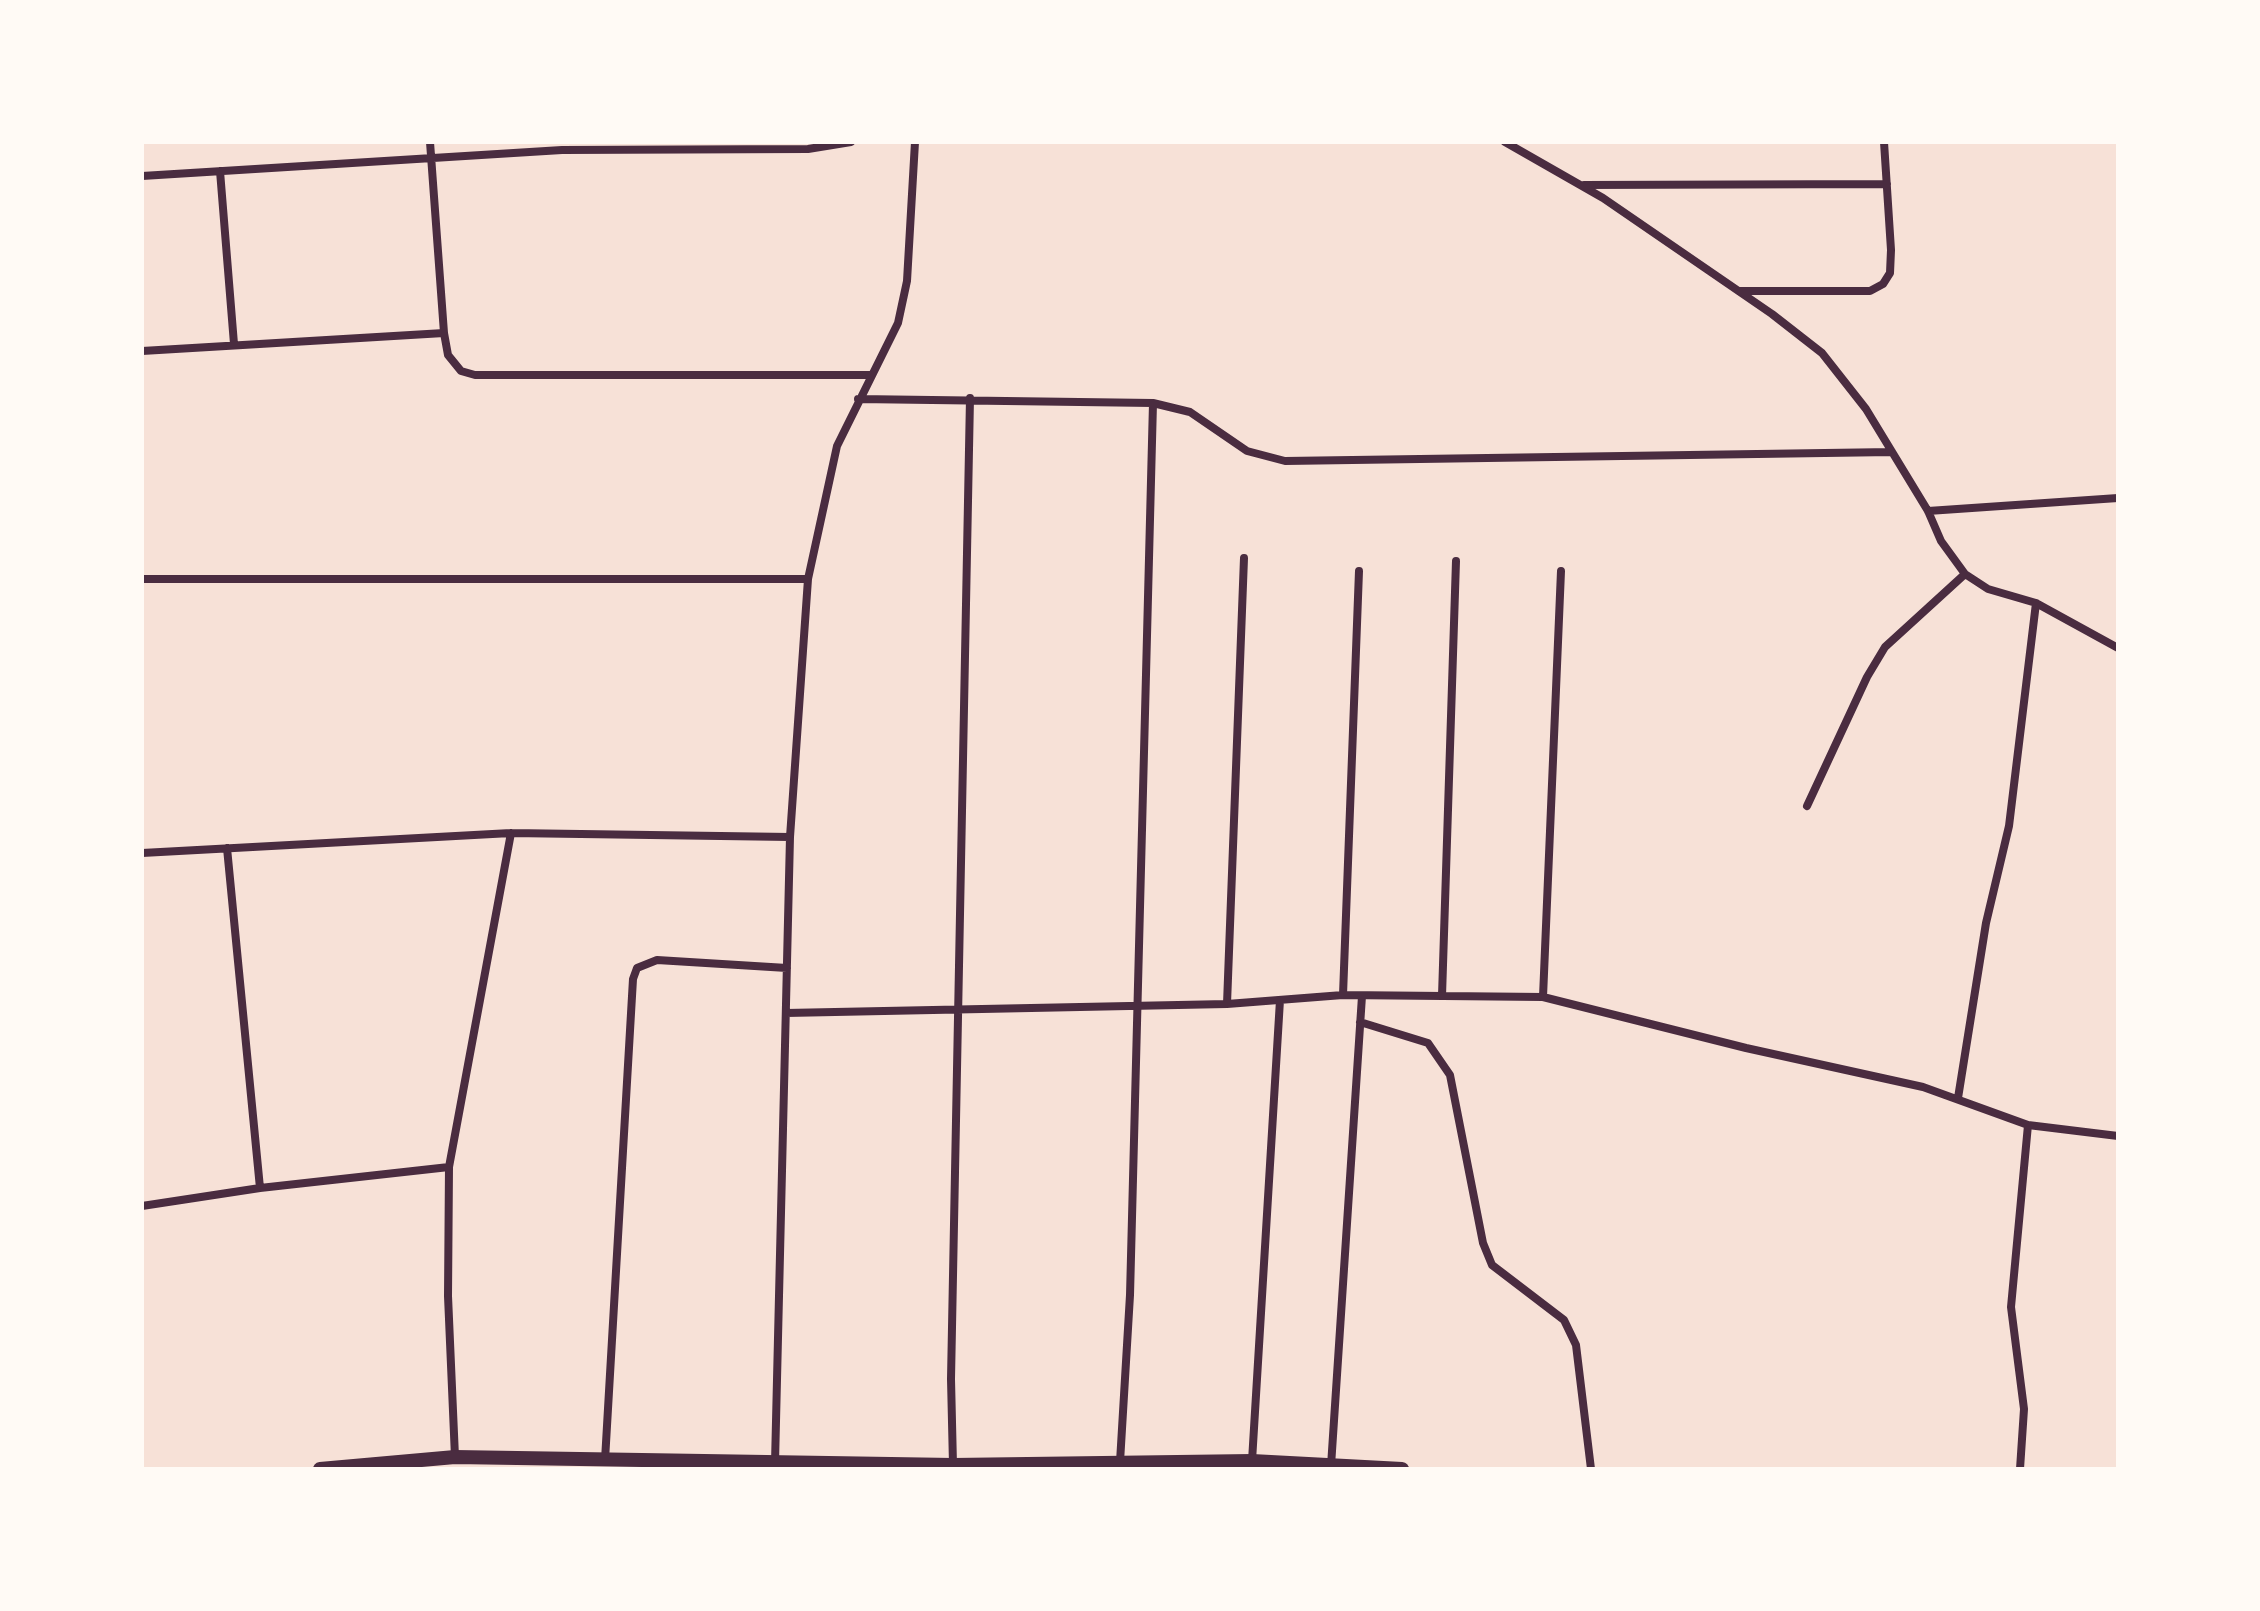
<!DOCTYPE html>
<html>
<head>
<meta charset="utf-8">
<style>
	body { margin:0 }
	#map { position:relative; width:2260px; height:1611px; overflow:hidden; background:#f7e1d7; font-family:Karla,sans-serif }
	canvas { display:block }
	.frame { position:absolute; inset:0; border:144px solid #fffaf5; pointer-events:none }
</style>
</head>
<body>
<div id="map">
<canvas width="2260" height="1611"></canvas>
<div class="frame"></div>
</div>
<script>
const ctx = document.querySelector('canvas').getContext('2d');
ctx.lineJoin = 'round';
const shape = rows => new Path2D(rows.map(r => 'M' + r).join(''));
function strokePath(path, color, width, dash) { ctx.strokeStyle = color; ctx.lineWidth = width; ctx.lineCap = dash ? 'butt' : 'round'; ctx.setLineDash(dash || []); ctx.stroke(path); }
const minor = shape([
	[430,142,444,333,448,355,461,371,475,375,871,375],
	[1505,142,1603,198,1772,314,1822,353,1866,409,1928,511,1941,541,1965,574,1988,589,2036,603,2118,648],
	[220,171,234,344],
	[142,176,562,150,808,149,851,142],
	[1584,185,1887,184],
	[1739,291,1870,291,1883,284,1890,273,1891,250,1884,142],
	[142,351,444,333],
	[858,399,1153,403,1190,412,1247,451,1285,461,1892,452],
	[1928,511,2118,498],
	[142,579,808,579],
	[1807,806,1867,677,1885,647,1965,574],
	[227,848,260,1188],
	[142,853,511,833,790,837],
	[1343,995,1359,571],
	[1442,996,1456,561],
	[1543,997,1561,571],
	[1227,1004,1244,558],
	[786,1013,1227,1004,1343,995,1543,997,1746,1048,1923,1087,2028,1125,2118,1136],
	[1360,1022,1428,1043,1450,1075,1483,1243,1492,1265,1564,1320,1576,1345,1591,1469],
	[1958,1098,1986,923,2009,826,2036,603],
	[142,1206,260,1188,449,1167],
	[455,1457,448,1296,449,1167,511,833],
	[605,1460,633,979,637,968,657,960,787,968],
	[1252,1461,1280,1000],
	[1120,1462,1130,1295,1153,403],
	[775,1463,790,837,808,579,837,446,898,323,907,281,915,142],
	[953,1465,951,1379,970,398],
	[1331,1466,1362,996],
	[2020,1469,2024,1409,2011,1307,2028,1125]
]);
const tertiary = shape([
	[320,1469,455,1457,953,1465,1252,1461,1402,1469]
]);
strokePath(minor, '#4a2c40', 8);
strokePath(tertiary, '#4a2c40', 14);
</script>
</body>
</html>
